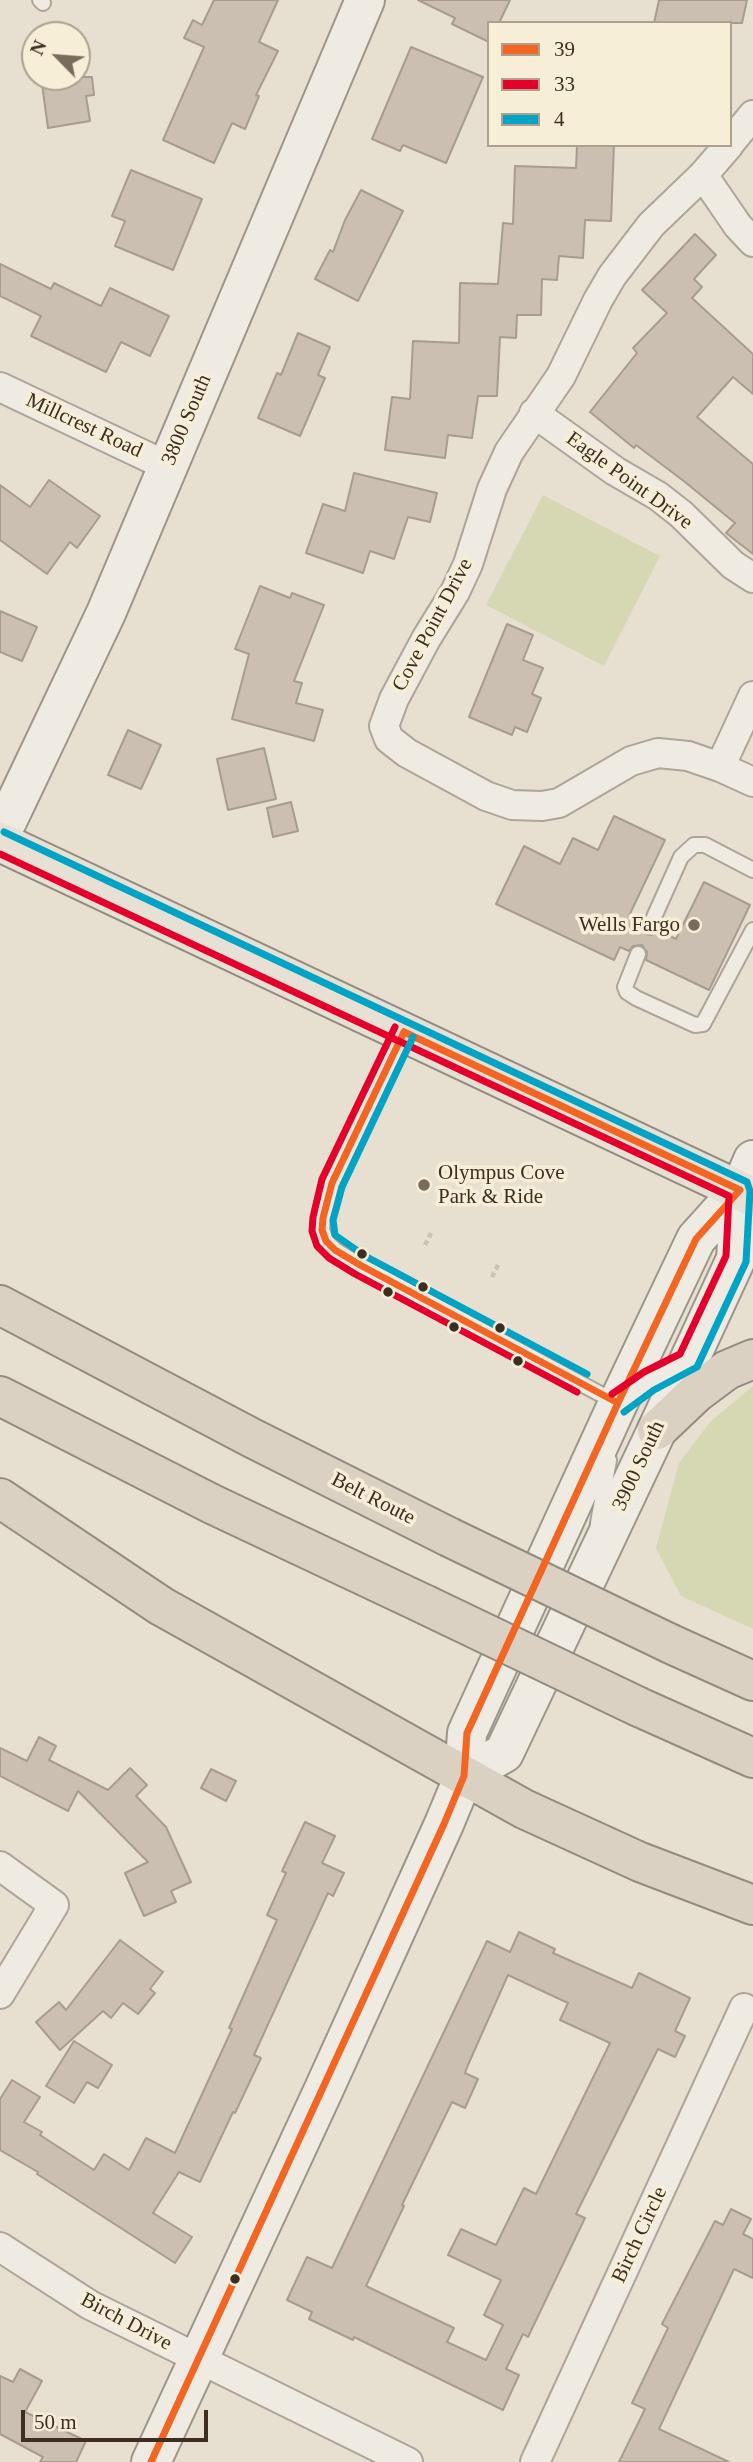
<!DOCTYPE html>
<html>
<head>
<meta charset="utf-8">
<style>
	body { margin:0 }
	#map { position:relative; width:753px; height:2462px; overflow:hidden; background:#e7e0d1; font-family:"Times New Roman",serif }
	canvas { display:block }
	.legend { position:absolute; left:487px; top:21px; width:245px; height:126px; box-sizing:border-box; background:#f7eed8; border:2px solid #ada18e; margin:0; padding:9px 12px; list-style:none; font-size:21px; color:#3d2e20 }
	.legend li { display:flex; align-items:center; gap:14px; height:35px }
	.legend b { width:35px; border:2px solid #ada18e }
	.north { position:absolute; left:21px; top:21px; width:70px; height:70px; box-sizing:border-box; background:#f7eed8; border:2px solid #ada18e; border-radius:50%; rotate:295deg; font-size:19px; font-weight:700; line-height:28px; text-align:center; color:#3d2e20 }
	.north::after { content:''; display:block; margin:auto; width:24px; height:32px; background:#786c5e; clip-path:polygon(50% 0,100% 100%,50% 72%,0 100%) }
	.scale { position:absolute; left:21px; top:2410px; width:187px; height:32px; box-sizing:border-box; border:4px solid #3d2e20; border-top:0; padding-left:9px; font-size:21px; line-height:24px; white-space:nowrap; color:#3d2e20; -webkit-text-stroke:5px #f7eed8; paint-order:stroke }
</style>
</head>
<body>
<div id="map">
<canvas width="753" height="2462"></canvas>
<ul class="legend">
<li><b style="height:9px;background:#f26522"></b>39</li>
<li><b style="height:9px;background:#e4002b"></b>33</li>
<li><b style="height:9px;background:#03a3c5"></b>4</li>
</ul>
<div class="north">N</div>
<div class="scale">50 m</div>
</div>
<script>
const ctx = document.querySelector('canvas').getContext('2d');
ctx.lineJoin = 'round';
function fillPath(path, color) { ctx.fillStyle = color; ctx.fill(path, 'evenodd'); }
const shape = rows => new Path2D(rows.map(r => 'M' + r).join(''));
function strokePath(path, color, width, dash) { ctx.strokeStyle = color; ctx.lineWidth = width; ctx.lineCap = dash ? 'butt' : 'round'; ctx.setLineDash(dash || []); ctx.stroke(path); }
function label(font, color, halo, rows, align = 'center') {
  ctx.font = font + ' "Times New Roman",serif'; ctx.lineWidth = 7; ctx.setLineDash([]); ctx.textBaseline = 'middle'; ctx.strokeStyle = halo; ctx.fillStyle = color; for (const [text, x, y, turn = 0] of rows) {
    ctx.save(); ctx.translate(x, y); ctx.rotate((+turn || 0) * Math.PI / 180); ctx.textAlign = isNaN(turn) ? turn : align; if (halo) ctx.strokeText(text, 0, 0); ctx.fillText(text, 0, 0); ctx.restore();
  }
}
const green = shape([
	[543,495,660,556,604,666,486,605],
	[753,1386,753,1629,681,1596,656,1548,679,1463,710,1422]
]);
const building = shape([
	[214,0,278,0,259,42,278,51,256,95,259,96,245,129,232,123,214,163,163,140,204,47,184,38,193,20,202,25,214,0],
	[418,0,510,0,499,23,489,23,489,42,452,24,455,18,418,0],
	[659,0,747,0,742,23,654,23,659,0],
	[411,47,483,77,446,163,403,145,400,151,372,139,411,47],
	[41,77,92,77,94,95,86,96,90,121,48,128,41,77],
	[577,145,614,145,611,221,585,220,583,258,559,256,557,280,542,279,541,315,517,315,516,338,500,337,497,396,478,396,472,438,448,435,445,458,385,450,392,397,410,399,413,341,459,343,460,283,498,284,503,223,513,224,515,166,576,168,577,145],
	[131,170,202,199,173,270,115,246,125,221,112,216,131,170],
	[361,190,403,211,358,301,315,279,330,250,333,252,345,220,361,190],
	[695,234,716,255,694,279,702,287,692,298,753,354,753,394,733,377,697,417,753,464,753,554,726,533,735,523,685,482,636,445,634,448,590,412,637,353,633,348,667,313,642,290,695,234],
	[0,264,51,289,54,283,101,306,110,288,169,316,150,356,121,342,106,372,31,336,41,316,0,296,0,264],
	[298,333,330,347,318,375,325,378,300,436,258,418,277,373,281,375,298,333],
	[354,473,437,493,430,522,408,517,394,559,370,551,363,573,306,553,323,504,345,511,354,473],
	[49,480,100,516,77,548,70,542,47,574,0,540,0,485,30,507,49,480],
	[260,586,290,598,292,593,324,605,294,681,302,683,296,703,323,710,314,741,232,719,249,654,235,649,260,586],
	[0,611,37,627,22,661,0,652,0,611],
	[507,624,533,635,523,660,543,668,532,694,541,698,527,732,515,727,512,735,469,717,507,624],
	[128,730,161,745,141,789,108,775,128,730],
	[264,748,276,799,228,810,217,759,264,748],
	[291,802,298,831,273,837,267,808,291,802],
	[614,816,665,840,629,916,641,922,641,928,645,934,652,935,658,930,676,939,704,882,750,905,709,990,646,960,647,952,642,945,633,946,629,951,620,947,614,960,496,904,524,846,560,864,573,838,598,850,614,816],
	[39,1737,56,1746,49,1760,108,1790,130,1768,147,1785,136,1796,166,1827,191,1882,171,1891,176,1902,144,1916,125,1873,148,1862,78,1791,68,1811,0,1776,0,1748,27,1761,39,1737],
	[211,1769,236,1781,226,1801,201,1788,211,1769],
	[305,1822,335,1836,322,1863,344,1873,333,1896,328,1893,254,2055,261,2058,235,2113,233,2112,200,2182,179,2172,153,2213,192,2237,175,2263,37,2174,38,2172,0,2150,0,2099,12,2080,40,2097,24,2122,42,2132,40,2135,94,2170,104,2154,129,2170,146,2138,175,2153,232,2029,229,2028,277,1920,267,1915,286,1873,282,1871,305,1822],
	[519,1932,555,1949,553,1953,632,1988,639,1973,690,1998,675,2031,685,2036,675,2057,658,2049,576,2214,585,2218,528,2337,523,2334,506,2369,519,2375,503,2410,354,2337,353,2340,309,2319,312,2312,287,2300,307,2257,332,2268,487,1941,510,1952,519,1932],
	[508,1975,568,2003,560,2020,610,2043,536,2194,524,2188,496,2245,461,2229,448,2255,501,2280,484,2315,503,2325,486,2360,447,2342,454,2328,366,2286,404,2206,402,2205,452,2102,465,2108,478,2079,465,2073,468,2065,508,1975],
	[120,1940,163,1972,150,1989,155,1993,138,2014,123,2003,111,2018,103,2011,60,2050,36,2022,59,2002,66,2010,120,1940],
	[74,2041,112,2065,98,2088,87,2082,74,2103,46,2086,74,2041],
	[731,2209,751,2219,743,2234,753,2239,753,2278,734,2269,659,2429,729,2462,619,2462,645,2409,632,2403,668,2328,662,2324,715,2221,723,2225,731,2209],
	[20,2369,42,2381,25,2412,86,2441,76,2462,40,2462,43,2457,0,2434,0,2376,13,2382,20,2369]
]);
const path = shape([
	[425,1245,432,1231],
	[492,1277,499,1263]
]);
const lane = shape([
	[40,0,43,3],
	[650,926,681,857,694,845,705,845,753,870],
	[638,954,625,987,627,992,636,998,695,1025,703,1024,753,930],
	[404,1032,332,1183,323,1218,322,1230,326,1241,335,1250,360,1265,617,1403],
	[637,1390,649,1381,677,1368],
	[598,1523,609,1460]
]);
const street = shape([
	[730,143,753,115],
	[729,145,703,175,651,225,612,276,598,300,561,376,509,452,492,489,468,564,455,592,426,639,394,699,384,726,389,739,407,753,486,796,512,805,542,806,559,803,631,761,658,753,688,756,720,767,753,782],
	[703,175,738,226,753,242],
	[0,387,167,466],
	[534,413,615,471,658,496,681,514,733,565,753,578],
	[720,767,753,696],
	[0,1866,54,1905,0,1994],
	[0,2247,90,2305,408,2462],
	[535,2462,744,2008]
]);
const secondary = shape([
	[0,836,106,613,365,0],
	[464,1776,504,1753,657,1430,736,1259,740,1190],
	[151,2462,324,2089,444,1824,464,1776,467,1733,618,1403,696,1239,740,1190,753,1160]
]);
const primary = shape([
	[0,842,753,1197]
]);
const highway = shape([
	[0,1305,252,1438,449,1537],
	[0,1396,212,1504,426,1605],
	[657,1430,696,1393,727,1370,753,1359],
	[0,1498,161,1606,524,1809,640,1862,753,1905],
	[671,1644,753,1681],
	[639,1707,753,1758]
]);
const highwayBridge = shape([
	[449,1537,671,1644],
	[426,1605,639,1707]
]);
const bus1 = shape([
	[404,1032,740,1190,696,1239,618,1403,360,1265,335,1250,326,1241,322,1230,323,1218,332,1183,404,1032],
	[151,2462,444,1824,464,1776,467,1733,618,1403]
]);
const bus2 = shape([
	[0,854,729,1196,726,1256,680,1354,644,1372,612,1394],
	[395,1027,322,1179,313,1217,312,1231,317,1246,329,1258,355,1274,577,1392]
]);
const bus3 = shape([
	[4,832,747,1182,750,1191,746,1262,697,1367,654,1390,624,1412],
	[413,1037,342,1187,333,1220,335,1235,365,1256,587,1374]
]);
const markers = [
	[694,925,7,"#786c5e"],
	[424,1185,7,"#786c5e"],
	[362,1254,6,"#3d2e20"],
	[423,1287,6,"#3d2e20"],
	[388,1292,6,"#3d2e20"],
	[454,1327,6,"#3d2e20"],
	[500,1328,6,"#3d2e20"],
	[518,1361,6,"#3d2e20"],
	[235,2279,6,"#3d2e20"]
];
const streetNames = [
	["3800 South",187,420,-67],
	["Millcrest Road",84,426,25],
	["Eagle Point Drive",629,481,36],
	["Cove Point Drive",433,625,-62],
	["3900 South",639,1466,-65],
	["Belt Route",373,1499,27],
	["Birch Circle",640,2235,-65],
	["Birch Drive",126,2322,28]
];
const poiNames = [
	["Wells Fargo",680,925],
	["Olympus Cove",438,1173,"left"],
	["Park & Ride",438,1197,"left"]
];
fillPath(green, '#d6d7b3');
fillPath(building, '#cbbfb2');
strokePath(building, '#a89c90', 2);
strokePath(lane, '#ada599', 18);
strokePath(street, '#ada599', 32);
strokePath(secondary, '#9c958a', 42);
strokePath(primary, '#928b80', 42);
strokePath(highway, '#928b80', 42);
strokePath(path, '#c8c2b9', 4.5, [5, 3.5]);
strokePath(lane, '#efebe3', 14);
strokePath(street, '#efebe3', 28);
strokePath(secondary, '#efebe3', 38);
strokePath(primary, '#e6e1d4', 38);
strokePath(highway, '#dad1c2', 38);
strokePath(highwayBridge, '#928b80', 42, []);
strokePath(highwayBridge, '#dad1c2', 38);
strokePath(bus1, '#f26522', 7);
strokePath(bus2, '#e4002b', 7);
strokePath(bus3, '#03a3c5', 7);
for (const [x, y, r, color] of markers) { const dot = new Path2D(); dot.arc(x, y, r, 0, 2 * Math.PI); ctx.fillStyle = color; ctx.fill(dot); strokePath(dot, '#f7eed8', 2.5); }
label('21px', '#3d2e20', '#f7eed8', streetNames);
label('21px', '#3d2e20', '#f7eed8', poiNames, 'right');
</script>
</body>
</html>
